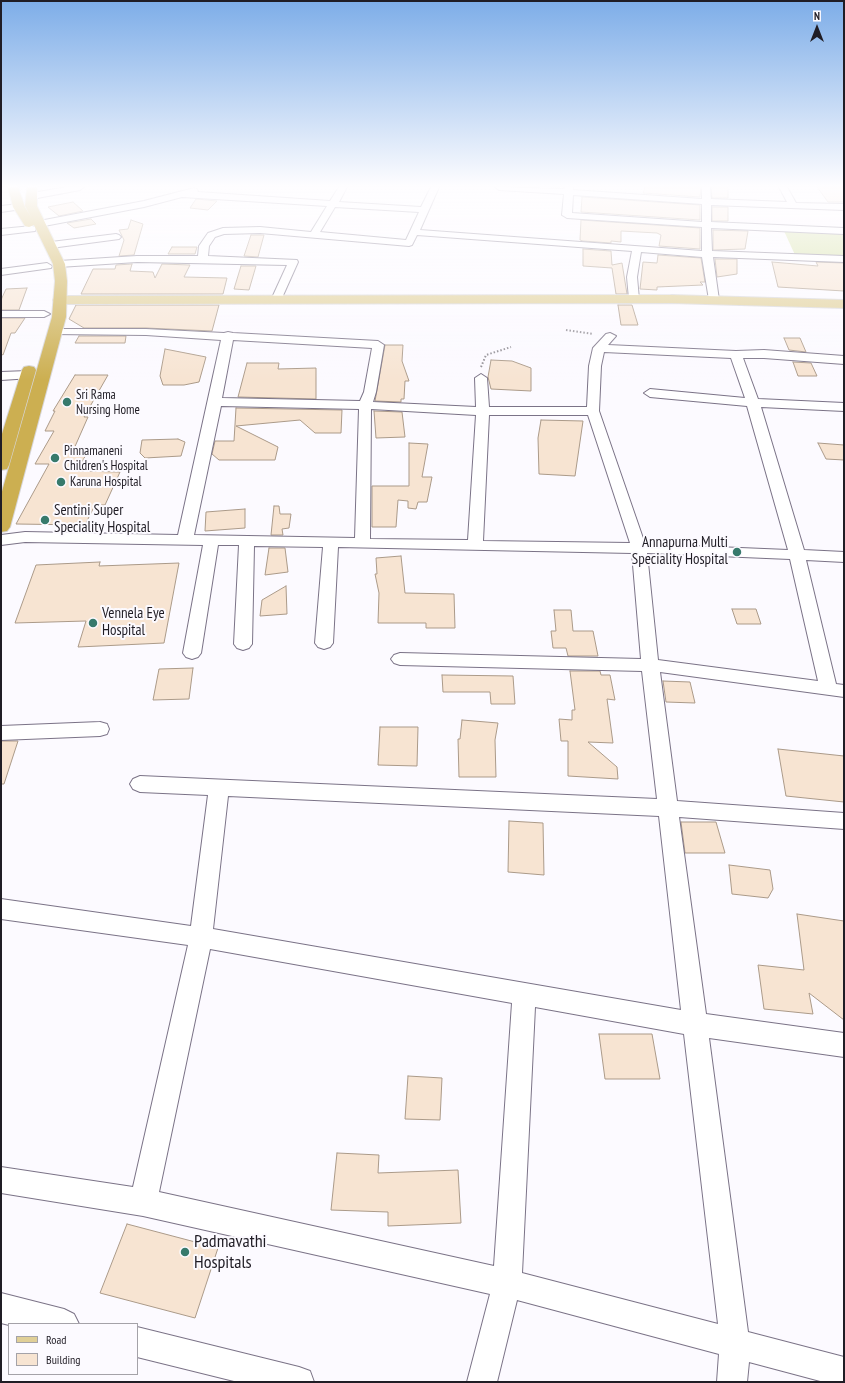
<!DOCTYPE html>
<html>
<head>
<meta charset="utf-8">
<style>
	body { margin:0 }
	#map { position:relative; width:845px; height:1383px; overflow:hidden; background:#fcfaff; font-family:"PT Sans Narrow",sans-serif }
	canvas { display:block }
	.frame { position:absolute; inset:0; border:2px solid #201d25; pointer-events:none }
	.legend { position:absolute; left:8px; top:1323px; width:130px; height:52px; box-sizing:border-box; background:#fcfaff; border:1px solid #a4a2a8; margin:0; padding:5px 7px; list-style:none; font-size:12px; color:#201d25 }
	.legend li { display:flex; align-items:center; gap:8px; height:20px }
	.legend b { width:20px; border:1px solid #a4a2a8 }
	.north { position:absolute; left:797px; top:8px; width:40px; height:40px; -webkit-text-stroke:3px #fcfaff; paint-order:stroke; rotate:0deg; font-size:11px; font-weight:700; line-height:16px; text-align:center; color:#201d25 }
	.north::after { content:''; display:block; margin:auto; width:14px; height:18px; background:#201d25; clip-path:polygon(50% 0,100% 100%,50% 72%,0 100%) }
</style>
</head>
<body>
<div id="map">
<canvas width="845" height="1383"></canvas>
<div class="frame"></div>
<ul class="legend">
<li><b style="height:5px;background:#e0cf97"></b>Road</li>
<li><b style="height:11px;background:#f7e4d2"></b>Building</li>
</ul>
<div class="north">N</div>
</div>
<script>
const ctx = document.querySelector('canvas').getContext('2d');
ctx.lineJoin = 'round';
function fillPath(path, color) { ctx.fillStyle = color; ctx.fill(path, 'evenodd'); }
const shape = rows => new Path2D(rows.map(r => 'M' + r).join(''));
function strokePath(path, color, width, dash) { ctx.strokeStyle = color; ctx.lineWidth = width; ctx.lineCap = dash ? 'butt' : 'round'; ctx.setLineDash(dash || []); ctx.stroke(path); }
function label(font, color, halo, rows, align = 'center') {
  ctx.font = font + ' "PT Sans Narrow",sans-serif'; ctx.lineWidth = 4; ctx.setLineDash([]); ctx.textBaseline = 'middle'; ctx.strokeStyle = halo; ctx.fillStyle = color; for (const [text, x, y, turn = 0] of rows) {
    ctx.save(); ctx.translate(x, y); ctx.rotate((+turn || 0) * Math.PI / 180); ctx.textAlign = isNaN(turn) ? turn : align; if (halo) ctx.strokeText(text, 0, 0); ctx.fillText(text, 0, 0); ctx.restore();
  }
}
const green = shape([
	[784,231,844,233,844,257,795,255]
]);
const building = shape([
	[645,187,701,187,700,197,643,193,645,187],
	[711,187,728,187,728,198,712,198,711,187],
	[817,187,844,187,844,202,828,202,817,187],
	[582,197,700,205,700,220,581,212,582,197],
	[196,199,217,201,208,210,190,208,196,199],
	[73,202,83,211,59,216,48,207,73,202],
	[712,207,728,207,728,221,712,221,712,207],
	[91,219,96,224,74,228,67,223,91,219],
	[131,220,143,224,134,255,119,256,124,240,119,230,128,229,131,220],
	[581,220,700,228,700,249,659,246,661,235,657,233,621,231,621,242,611,241,611,243,583,241,580,240,581,220],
	[713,230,748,231,745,249,713,250,713,230],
	[251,235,264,235,258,257,244,256,251,235],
	[172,247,197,247,195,254,168,254,172,247],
	[583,249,611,251,612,265,622,263,627,294,616,294,612,268,583,266,583,249],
	[658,255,701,258,705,282,700,282,703,285,657,287,657,290,640,289,643,262,657,263,658,255],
	[715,259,737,259,737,274,717,277,715,259],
	[772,262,818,266,816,262,844,263,844,291,778,287,772,262],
	[132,264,130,271,153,272,155,278,162,264,190,265,184,277,227,278,223,294,81,294,93,269,115,269,116,265,132,264],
	[241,266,256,266,249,290,234,289,241,266],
	[27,288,19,310,1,310,1,300,6,289,27,288],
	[76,305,219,305,212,331,146,328,84,328,69,319,76,305],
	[618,305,632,305,638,325,621,325,618,305],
	[1,318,25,318,15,333,11,333,3,355,1,354,1,318],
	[79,336,126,336,125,343,75,343,79,336],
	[784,338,800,338,806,352,789,350,784,338],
	[385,345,403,345,402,361,409,381,405,381,404,399,401,399,401,402,375,401,385,345],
	[165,349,206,357,199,382,184,385,163,385,160,376,165,349],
	[491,360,512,361,531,368,531,391,491,389,488,377,491,360],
	[793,362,811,363,817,376,798,376,793,362],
	[247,363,279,363,278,369,316,368,316,399,238,397,247,363],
	[75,375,108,375,84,417,88,417,73,451,88,451,77,471,120,472,105,505,95,505,85,525,16,524,49,464,35,464,54,431,45,431,55,411,53,411,75,375],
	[236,408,342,410,341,433,315,433,300,420,236,426,278,447,275,460,219,460,212,454,215,441,234,441,236,408],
	[374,411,402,412,405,437,376,438,374,411],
	[541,420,583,421,575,476,539,474,538,438,541,420],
	[178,439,185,442,181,456,145,458,140,453,142,440,178,439],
	[409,443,428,444,422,477,432,477,427,502,418,502,416,509,408,508,408,501,398,500,396,527,372,527,372,486,409,486,409,443],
	[818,443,844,445,844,460,826,459,818,443],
	[274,506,279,506,280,514,291,514,289,528,282,529,283,535,271,535,274,506],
	[245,509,245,528,205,531,206,512,245,509],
	[269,548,285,548,288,572,265,575,269,548],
	[401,556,405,593,454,594,455,628,426,628,426,623,378,623,379,593,375,574,377,574,376,558,401,556],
	[100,562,99,566,179,563,164,643,78,647,86,621,15,623,36,565,100,562],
	[286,586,287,614,260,616,262,600,286,586],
	[732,609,756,609,761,624,737,624,732,609],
	[554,610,571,610,573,631,593,631,598,656,568,656,566,648,553,648,551,631,556,631,554,610],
	[193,668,189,699,153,700,159,669,193,668],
	[570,671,600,671,601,675,610,675,615,700,607,699,613,743,588,742,617,767,618,779,568,776,568,741,561,741,559,719,572,720,572,710,575,710,570,671],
	[442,675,513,676,515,704,491,704,490,692,443,692,442,675],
	[663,681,690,682,695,703,666,702,663,681],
	[462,720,498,723,495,740,496,777,459,777,458,739,460,739,462,720],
	[380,727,418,727,417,766,378,765,380,727],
	[1,741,18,741,4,784,1,784,1,741],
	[778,749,844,756,844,802,786,796,778,749],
	[509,821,543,823,544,875,508,872,509,821],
	[681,822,716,822,725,853,685,853,681,822],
	[729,865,770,870,773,889,768,898,732,894,729,865],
	[797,914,844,921,844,1020,809,993,813,1014,764,1009,758,965,804,970,797,914],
	[599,1034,652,1034,660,1079,605,1079,599,1034],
	[408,1076,442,1078,440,1120,405,1119,408,1076],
	[337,1153,379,1155,378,1173,458,1170,461,1223,388,1226,388,1212,331,1210,337,1153],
	[127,1224,218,1248,195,1318,100,1293,127,1224]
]);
const path = shape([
	[566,330,593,334],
	[481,367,486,355,511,347]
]);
const street = shape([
	[67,187,84,187,80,190,32,199,28,196,32,193,67,187],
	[339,187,347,187,339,202,421,207,431,187,439,187,420,230,702,251,702,227,567,218,562,215,564,194,499,190,495,187,564,189,565,187,573,187,573,190,702,199,702,187,710,187,711,199,787,202,779,187,787,187,796,203,844,204,844,210,711,205,711,222,844,228,844,234,711,228,712,251,844,256,844,262,713,257,719,300,714,303,709,300,702,257,641,252,637,277,639,299,634,302,629,299,627,277,632,251,417,235,412,245,409,246,260,233,224,234,215,237,209,246,208,256,297,260,298,262,281,300,276,303,271,300,287,265,137,262,59,267,54,264,59,261,137,256,198,256,199,246,208,233,223,228,260,227,311,232,327,206,182,197,144,207,39,227,34,224,39,221,144,201,194,188,197,189,198,192,330,201,339,187],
	[573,195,702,204,702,222,572,213,573,195],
	[335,207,419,212,406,240,320,232,335,207],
	[19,204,24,207,22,209,1,212,1,206,19,204],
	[32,226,35,227,35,231,1,235,1,229,32,226],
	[116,234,119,235,121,237,119,239,51,248,46,245,51,242,116,234],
	[47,263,52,266,51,268,1,275,1,269,47,263],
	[1,311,44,311,50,314,44,317,1,317,1,311],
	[55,329,146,329,224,333,228,332,233,333,378,341,384,345,376,392,373,402,476,407,475,378,481,374,487,378,489,407,587,407,589,366,593,348,606,334,610,333,616,336,608,345,736,351,764,350,844,356,844,364,764,358,743,358,758,399,844,403,844,411,761,407,804,550,844,552,844,562,806,560,836,684,844,685,844,697,660,672,677,801,844,813,844,829,679,817,706,1014,844,1033,844,1057,709,1038,748,1332,844,1357,844,1382,824,1382,749,1362,747,1382,717,1382,719,1354,517,1300,497,1382,467,1382,490,1294,143,1216,1,1193,1,1167,133,1187,188,945,1,919,1,899,191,926,208,795,140,792,133,789,130,784,133,779,140,776,657,799,642,671,400,665,394,663,391,659,394,655,400,653,641,659,632,553,338,547,333,643,330,647,324,649,318,647,315,643,323,547,254,546,252,644,249,648,243,650,237,648,234,644,239,545,218,545,201,653,198,657,192,659,186,657,183,653,203,545,25,542,1,545,1,535,25,532,178,535,221,340,146,335,51,334,49,332,55,329],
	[233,340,372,348,364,392,360,401,222,398,233,340],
	[604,352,731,358,745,398,650,389,644,393,650,397,747,406,788,550,645,544,599,411,601,366,604,352],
	[221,406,359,409,355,538,194,535,221,406],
	[371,409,476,415,468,540,370,539,371,409],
	[489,415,588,415,630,543,483,541,489,415],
	[647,553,790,559,818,681,658,660,647,553],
	[228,796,659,816,681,1010,213,929,228,796],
	[210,949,512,1003,494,1266,159,1192,210,949],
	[535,1007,684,1034,718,1324,522,1273,535,1007],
	[28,371,34,375,32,378,1,380,1,372,28,371],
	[100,722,107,724,109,729,107,734,100,736,1,740,1,726,100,722],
	[1,1293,64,1309,74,1314,79,1324,9,1325,1,1323,1,1293],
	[137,1327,299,1367,310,1371,314,1382,238,1382,137,1357,137,1327]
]);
const primary = shape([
	[671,295,844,300,844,308,671,303,60,304,55,303,53,300,55,297,60,296,671,295]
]);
const highway = shape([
	[8,187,18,187,25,207,31,217,25,206,27,187,37,187,37,206,65,264,67,281,66,317,10,527,7,531,1,532,1,495,52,317,55,281,53,264,34,225,29,227,25,226,13,207,8,187],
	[29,366,34,367,36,370,9,465,7,469,1,470,1,437,22,370,24,367,29,366]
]);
const markers = [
	[67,402,5,"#377a6c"],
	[55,458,5,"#377a6c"],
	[61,482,5,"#377a6c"],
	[45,520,5,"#377a6c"],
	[737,552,5,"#377a6c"],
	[93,623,5,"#377a6c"],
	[185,1252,5,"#377a6c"]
];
const farPoinames = [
	["Sri Rama",76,395],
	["Nursing Home",76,410],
	["Pinnamaneni",64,451],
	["Children's Hospital",64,466],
	["Karuna Hospital",70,482]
];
const poiNames = [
	["Sentini Super",54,511],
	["Speciality Hospital",54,528],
	["Annapurna Multi",728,543,"right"],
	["Speciality Hospital",728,560,"right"],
	["Vennela Eye",102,614],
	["Hospital",102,631]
];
const nearPoinames = [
	["Padmavathi",194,1242],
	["Hospitals",194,1263]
];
fillPath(green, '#d2df9e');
fillPath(building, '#f7e4d2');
strokePath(building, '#ab9a89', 1);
strokePath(street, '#7b7387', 2);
strokePath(primary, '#d7d6d8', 2);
strokePath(highway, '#d7d6d8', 2);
strokePath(path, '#8f8c93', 2, [1.5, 2]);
fillPath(street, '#fff');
fillPath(primary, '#e0cf97');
fillPath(highway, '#ccaf51');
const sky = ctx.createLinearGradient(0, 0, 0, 380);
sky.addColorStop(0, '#7dade8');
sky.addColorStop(0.49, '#fefdff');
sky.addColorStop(1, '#fefdff00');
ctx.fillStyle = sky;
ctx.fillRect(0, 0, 845, 380);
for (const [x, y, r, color] of markers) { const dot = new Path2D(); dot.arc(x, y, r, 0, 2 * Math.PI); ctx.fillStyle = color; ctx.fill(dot); strokePath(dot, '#fcfaff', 1.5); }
label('13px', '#201d25', '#fcfaff', farPoinames, 'left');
label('15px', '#201d25', '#fcfaff', poiNames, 'left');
label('18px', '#201d25', '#fcfaff', nearPoinames, 'left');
</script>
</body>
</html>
